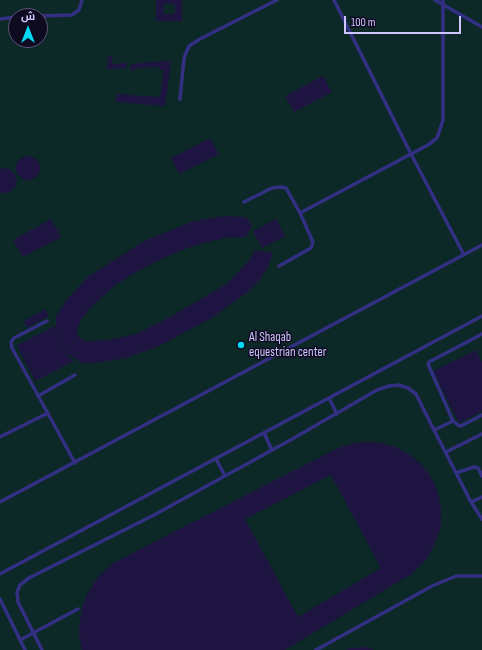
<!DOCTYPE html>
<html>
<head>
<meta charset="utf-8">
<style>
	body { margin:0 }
	#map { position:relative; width:482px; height:650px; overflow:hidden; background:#0e0a1f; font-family:"Sofia Sans Condensed",Cairo,sans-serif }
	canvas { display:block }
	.north { position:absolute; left:8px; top:8px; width:40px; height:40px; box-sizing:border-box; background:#0e0a1f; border:1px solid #5b5679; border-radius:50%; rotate:0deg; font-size:11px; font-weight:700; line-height:16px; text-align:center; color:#cec7ff }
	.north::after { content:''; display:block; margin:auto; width:14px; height:18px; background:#00d8f2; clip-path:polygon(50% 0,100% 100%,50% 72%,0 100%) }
	.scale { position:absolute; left:344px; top:16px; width:117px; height:18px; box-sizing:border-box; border:2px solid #cec7ff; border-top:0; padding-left:5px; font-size:12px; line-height:14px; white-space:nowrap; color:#cec7ff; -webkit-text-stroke:3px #0e0a1f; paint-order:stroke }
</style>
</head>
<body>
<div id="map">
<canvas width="482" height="650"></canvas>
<div class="north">ش</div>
<div class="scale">100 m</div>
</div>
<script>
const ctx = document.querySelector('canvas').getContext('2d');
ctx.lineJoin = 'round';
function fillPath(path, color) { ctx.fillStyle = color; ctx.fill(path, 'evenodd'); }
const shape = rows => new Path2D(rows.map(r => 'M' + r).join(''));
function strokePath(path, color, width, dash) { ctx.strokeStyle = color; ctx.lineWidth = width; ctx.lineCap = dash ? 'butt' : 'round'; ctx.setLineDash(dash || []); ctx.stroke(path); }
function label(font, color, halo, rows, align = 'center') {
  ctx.font = font + ' "Sofia Sans Condensed",sans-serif'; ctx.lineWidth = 3; ctx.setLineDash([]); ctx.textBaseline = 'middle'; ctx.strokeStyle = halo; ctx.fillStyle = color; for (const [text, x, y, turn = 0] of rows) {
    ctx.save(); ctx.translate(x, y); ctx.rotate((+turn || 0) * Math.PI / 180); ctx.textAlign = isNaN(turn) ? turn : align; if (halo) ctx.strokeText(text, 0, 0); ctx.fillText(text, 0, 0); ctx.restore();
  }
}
const green = shape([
	[0,0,482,0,482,650,0,650],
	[16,16,40,16,40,40,16,40]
]);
const building = shape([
	[156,0,182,0,182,21,156,21],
	[163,4,175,4,175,14,164,14],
	[108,56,113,57,112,64,126,63,127,68,107,69],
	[165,61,171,62,165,106,116,102,117,94,160,97,164,70,159,70,160,67,135,68,135,70,131,71,131,64],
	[323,76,332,92,294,112,285,96],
	[210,138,219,154,179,174,171,158],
	'16 168a12 12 0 1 1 24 0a12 12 0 1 1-24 0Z',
	[2,168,9,169,14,173,17,180,15,187,10,192,3,193,0,192,0,169],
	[225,216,246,217,252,225,246,237,224,238,193,246,163,258,136,272,114,286,92,306,80,321,77,331,79,338,87,341,108,340,136,334,172,316,228,283,251,258,254,250,273,253,268,267,258,282,245,294,210,319,157,347,125,358,95,363,83,363,67,354,61,346,56,330,56,316,68,298,88,277,144,241,194,221],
	[51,219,61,237,23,257,13,240],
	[276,219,285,236,262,248,253,231],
	[45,309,49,316,27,328,24,321],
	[55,326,61,347,68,356,74,361,35,381,17,345],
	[476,350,482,362,482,411,459,423,433,371],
	[361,442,374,442,385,444,398,448,410,455,420,463,428,473,435,484,439,497,441,510,441,524,438,536,428,557,413,573,285,650,82,650,79,634,80,619,83,604,88,593,94,583,100,575,113,563,336,449,347,445],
	[331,475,381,568,298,617,245,519],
	[365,647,375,650,346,650,351,648]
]);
const service = shape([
	[334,0,411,154,464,255],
	[435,0,482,27],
	[37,16,72,15,79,10,82,0],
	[0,19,16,17],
	[180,99,184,58,189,46,200,39,277,0],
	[244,202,272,188,280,187,286,188,300,213,313,242,311,248,279,266],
	[300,213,428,145,437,138,443,120,443,0],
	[47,321,14,338,11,342,12,348,75,463],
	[482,334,429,362,428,364,453,421,458,425,461,426,482,415],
	[38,396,75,375],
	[329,398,337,414],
	[434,430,471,502,482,519],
	[264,433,272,450],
	[0,437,48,413],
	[446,452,482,434],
	[216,459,225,476],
	[456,473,474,467,478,468,482,476],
	[0,502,482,245],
	[471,502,482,497],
	[0,574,482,316],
	[0,599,25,650],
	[20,640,78,609],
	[42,650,18,602,17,592,20,585,29,578,154,515,294,438,377,390,389,386,399,385,408,388,416,394,434,430,453,421],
	[316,650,432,586,456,576,482,576]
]);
const markers = [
	[241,345,4,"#00d8f2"]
];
const poiNames = [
	["Al Shaqab",249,338],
	["equestrian center",249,353]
];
fillPath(green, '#0c2928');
fillPath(building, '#1e1442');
strokePath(service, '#333083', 3.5);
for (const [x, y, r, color] of markers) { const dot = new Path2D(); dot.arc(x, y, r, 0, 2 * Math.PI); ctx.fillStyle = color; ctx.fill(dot); strokePath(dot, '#0e0a1f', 1.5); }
label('13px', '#cec7ff', '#0e0a1f', poiNames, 'left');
</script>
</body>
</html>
